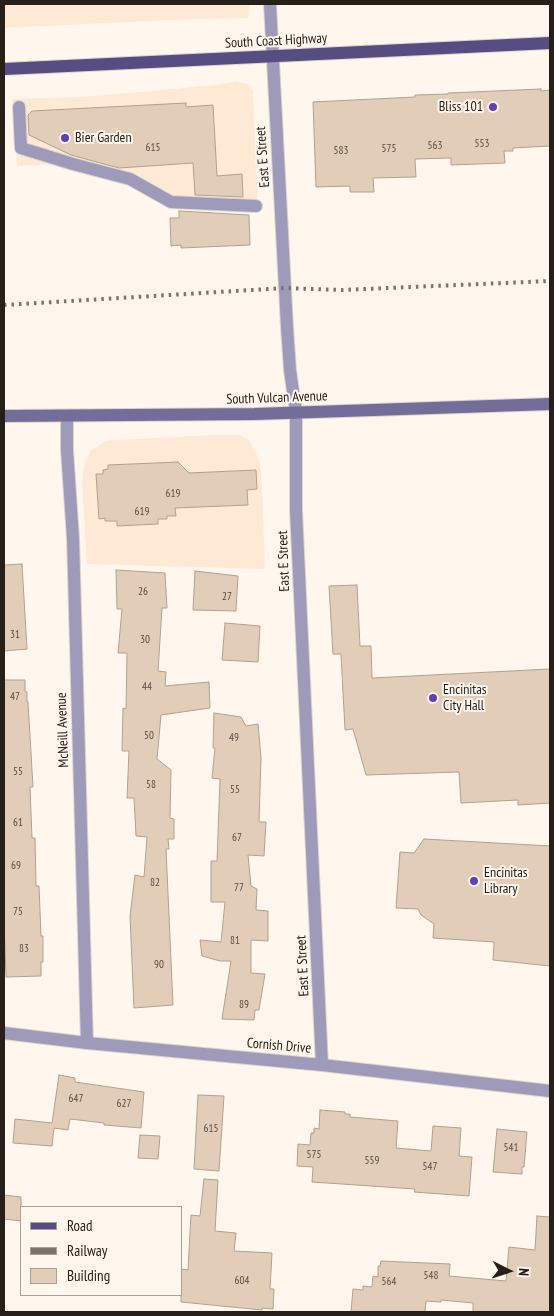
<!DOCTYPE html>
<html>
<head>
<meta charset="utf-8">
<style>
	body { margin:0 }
	#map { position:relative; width:554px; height:1316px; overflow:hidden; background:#fff7ee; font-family:"PT Sans Narrow",sans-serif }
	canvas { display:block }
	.frame { position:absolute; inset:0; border:5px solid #272018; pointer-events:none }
	.legend { position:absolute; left:20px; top:1206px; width:162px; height:90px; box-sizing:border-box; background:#fff7ee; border:1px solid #a9a198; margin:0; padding:6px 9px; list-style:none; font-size:15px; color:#272018 }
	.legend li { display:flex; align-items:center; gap:10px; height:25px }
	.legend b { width:25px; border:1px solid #a9a198 }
	.north { position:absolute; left:484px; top:1246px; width:50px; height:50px; -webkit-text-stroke:4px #fff7ee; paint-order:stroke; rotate:94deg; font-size:14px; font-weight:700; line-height:20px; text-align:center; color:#272018 }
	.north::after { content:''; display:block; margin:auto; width:18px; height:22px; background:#272018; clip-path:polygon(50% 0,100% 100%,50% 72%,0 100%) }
</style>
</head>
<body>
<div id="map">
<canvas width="554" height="1316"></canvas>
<div class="frame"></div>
<ul class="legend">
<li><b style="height:6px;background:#564d82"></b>Road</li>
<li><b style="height:6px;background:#7b746b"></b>Railway</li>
<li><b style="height:14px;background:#e1cdb8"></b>Building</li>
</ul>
<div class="north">N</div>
</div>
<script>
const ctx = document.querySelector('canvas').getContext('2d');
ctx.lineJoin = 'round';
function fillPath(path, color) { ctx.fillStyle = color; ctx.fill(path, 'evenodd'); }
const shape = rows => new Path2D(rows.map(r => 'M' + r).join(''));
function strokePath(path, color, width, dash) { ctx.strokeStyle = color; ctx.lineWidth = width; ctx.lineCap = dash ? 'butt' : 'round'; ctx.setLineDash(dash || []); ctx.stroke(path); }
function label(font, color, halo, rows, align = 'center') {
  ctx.font = font + ' "PT Sans Narrow",sans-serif'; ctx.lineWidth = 4; ctx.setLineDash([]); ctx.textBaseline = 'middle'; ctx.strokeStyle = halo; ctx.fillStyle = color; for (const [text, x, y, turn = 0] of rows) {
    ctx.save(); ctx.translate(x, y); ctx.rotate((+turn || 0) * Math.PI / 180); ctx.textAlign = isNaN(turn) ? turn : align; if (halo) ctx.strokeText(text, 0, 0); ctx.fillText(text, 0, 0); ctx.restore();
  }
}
const built = shape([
	[4,4,249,4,248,18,169,20,4,28],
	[235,81,248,84,253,91,258,211,173,209,157,197,128,182,59,164,17,166,12,99,82,97,184,88,223,84],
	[211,435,239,435,248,439,260,461,262,485,265,569,87,564,82,483,84,466,91,450,106,441,117,440]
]);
const building = shape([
	[541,89,541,91,550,90,550,146,513,148,513,151,504,151,505,163,451,165,451,158,415,159,416,177,373,178,374,192,350,192,350,186,316,187,313,102,415,97,415,95,448,94,448,93,541,89],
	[186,103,186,107,213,105,217,176,242,174,243,197,195,195,193,163,119,168,71,155,29,135,28,115,32,111,186,103],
	[179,211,249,215,250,245,181,248,181,245,171,246,170,218,179,218,179,211],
	[178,462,189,473,256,470,257,489,247,490,248,505,175,508,176,516,167,516,167,519,158,519,158,524,117,526,117,521,105,521,105,518,99,519,96,474,103,474,103,470,108,469,108,465,178,462],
	[22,564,27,649,4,651,4,565,22,564],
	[116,570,165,573,167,608,162,608,158,671,166,672,165,686,209,682,210,708,161,715,157,759,171,770,170,818,174,819,174,839,168,839,169,849,166,849,173,1005,134,1008,130,916,135,875,144,877,147,837,136,836,134,798,127,798,129,751,122,751,123,708,126,709,127,653,118,653,122,609,117,609,116,570],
	[195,571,238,576,236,611,193,610,195,571],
	[357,585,360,646,371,646,372,678,550,669,550,803,518,805,518,800,461,803,459,772,366,775,353,729,345,730,341,654,333,654,329,586,357,585],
	[225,623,260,626,258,662,222,660,225,623],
	[4,680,25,680,25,691,27,692,27,702,28,702,33,787,30,787,32,838,35,838,36,886,39,886,41,936,43,936,43,962,41,962,41,976,6,977,4,920,4,680],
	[214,713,241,717,246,726,258,724,261,758,259,822,266,822,264,856,248,855,251,886,257,889,256,910,268,911,268,941,251,940,251,973,265,974,259,1010,255,1010,254,1020,222,1019,231,961,220,961,202,956,200,940,221,942,225,902,211,902,211,861,217,861,220,779,212,778,215,748,213,748,214,713],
	[424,839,550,846,550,966,493,960,494,942,433,938,434,924,421,915,418,909,396,908,400,852,414,853,424,839],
	[59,1075,75,1078,75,1082,144,1092,141,1128,104,1125,104,1123,70,1119,68,1130,54,1128,52,1146,13,1143,15,1119,52,1123,59,1075],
	[198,1095,224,1096,219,1171,194,1169,198,1095],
	[320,1110,345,1112,345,1114,350,1114,350,1117,398,1121,396,1148,431,1151,433,1126,461,1128,459,1156,472,1157,469,1196,414,1192,415,1189,312,1182,313,1167,297,1166,298,1144,310,1145,311,1133,314,1133,314,1128,319,1129,320,1110],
	[497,1129,527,1132,524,1167,522,1167,522,1174,493,1172,497,1129],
	[140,1135,160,1136,158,1159,138,1158,140,1135],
	[204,1179,218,1180,215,1231,236,1233,234,1251,272,1253,270,1289,274,1289,273,1309,262,1308,262,1310,181,1302,181,1269,188,1270,191,1215,200,1216,204,1179],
	[4,1195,21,1197,21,1221,4,1219,4,1195],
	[537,1216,550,1217,550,1312,473,1312,473,1303,441,1300,441,1302,426,1301,425,1312,351,1312,353,1289,363,1290,363,1286,372,1287,373,1276,378,1277,378,1266,380,1266,381,1261,450,1264,449,1276,506,1281,509,1247,535,1250,537,1216]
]);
const pedestrian = shape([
	[19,107,21,148,73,164,130,179,171,202,256,206]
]);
const minor = shape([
	[67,417,67,450,73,538,87,1043]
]);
const tertiary = shape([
	[270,4,287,327,290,370,296,413,296,510,322,1065],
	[4,1033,87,1043,322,1065,550,1091]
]);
const secondary = shape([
	[4,416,255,414,550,404]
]);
const primary = shape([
	[4,69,550,43]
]);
const rail = shape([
	[4,305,285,288,342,290,550,281]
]);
const markers = [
	[493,107,5,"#603fb7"],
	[65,138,5,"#603fb7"],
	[433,698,5,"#603fb7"],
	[474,881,5,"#603fb7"]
];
const numberNames = [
	["553",482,144],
	["563",435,146],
	["615",153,148],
	["575",389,149],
	["583",341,151],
	["619",173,494],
	["619",142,512],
	["26",143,592],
	["27",227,597],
	["31",15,635],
	["30",145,640],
	["44",147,687],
	["47",15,697],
	["50",149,736],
	["49",234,738],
	["55",18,772],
	["58",151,785],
	["55",235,790],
	["61",18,823],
	["67",237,838],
	["69",16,866],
	["82",155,883],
	["77",239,888],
	["75",18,912],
	["81",235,941],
	["83",24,949],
	["90",159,965],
	["89",244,1005],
	["647",76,1099],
	["627",124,1104],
	["615",211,1129],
	["541",511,1148],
	["575",314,1155],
	["559",372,1161],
	["547",430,1167],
	["548",431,1276],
	["604",242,1281],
	["564",389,1282]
];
const streetNames = [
	["South Coast Highway",276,41,-3],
	["East E Street",263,157,-94],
	["South Vulcan Avenue",277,398,-2],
	["East E Street",284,561,-92],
	["McNeill Avenue",63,730,-92],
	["East E Street",303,966,-93],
	["Cornish Drive",279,1046,5]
];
const poiNames = [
	["Bliss 101",483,107,"right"],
	["Bier Garden",75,138],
	["Encinitas",443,690],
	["City Hall",443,706],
	["Encinitas",484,873],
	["Library",484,889]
];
fillPath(built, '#feead4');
fillPath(building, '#e1cdb8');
strokePath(building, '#b3a08c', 1);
strokePath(pedestrian, '#dcd5cc', 14);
strokePath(minor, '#dcd5cc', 14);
strokePath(tertiary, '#dcd5cc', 14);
strokePath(secondary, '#dcd5cc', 14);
strokePath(primary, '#dcd5cc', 14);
strokePath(pedestrian, '#9e9ab9', 12);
strokePath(minor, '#9e9ab9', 12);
strokePath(tertiary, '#9e9ab9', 12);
strokePath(secondary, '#736d99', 12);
strokePath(primary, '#564d82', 12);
strokePath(rail, '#7b746b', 4, [2.5, 5]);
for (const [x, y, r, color] of markers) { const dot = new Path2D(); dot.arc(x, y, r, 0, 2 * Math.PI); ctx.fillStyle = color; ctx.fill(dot); strokePath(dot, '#fff7ee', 2); }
label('11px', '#564b40', null, numberNames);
label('14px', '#272018', '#fff7ee', streetNames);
label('14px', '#272018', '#fff7ee', poiNames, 'left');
</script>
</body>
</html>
